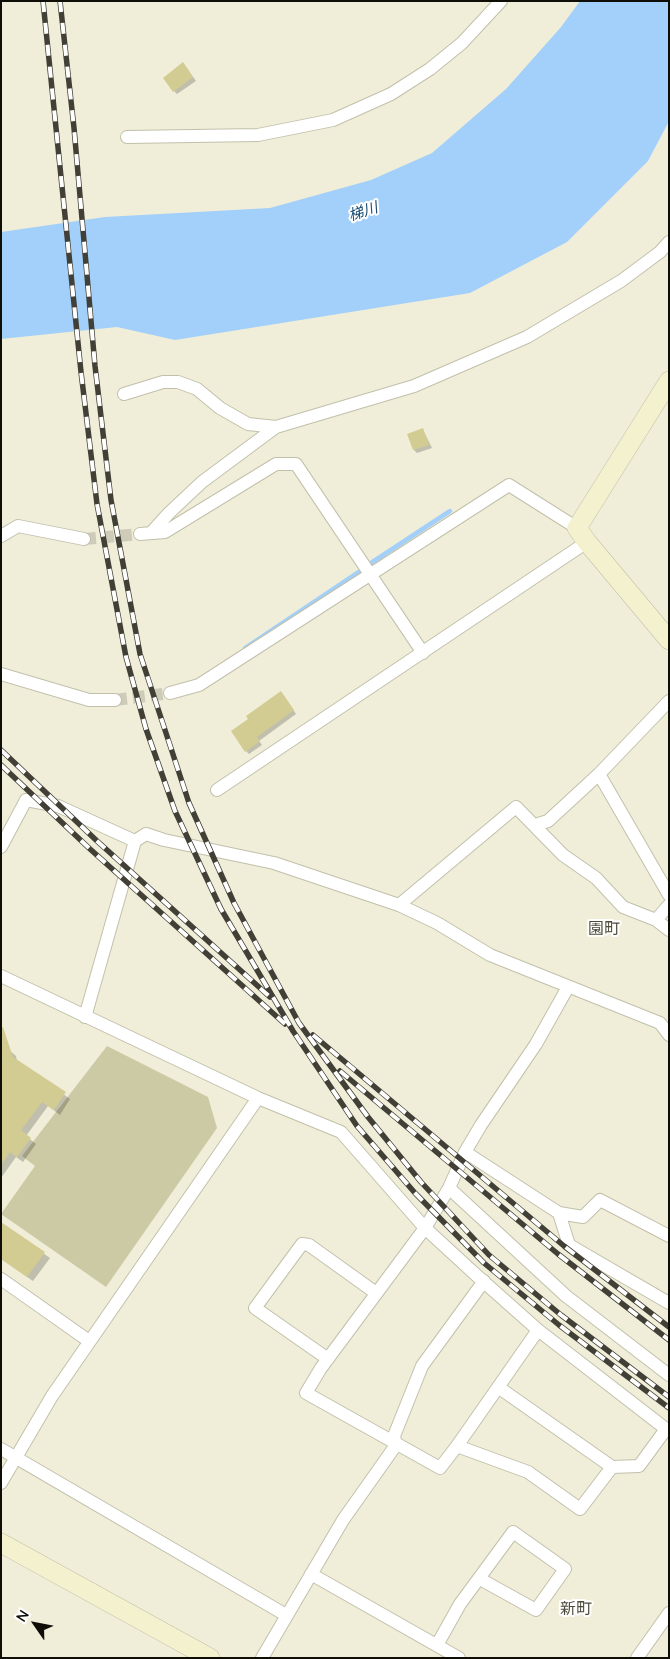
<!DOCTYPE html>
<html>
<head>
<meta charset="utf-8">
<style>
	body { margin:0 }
	#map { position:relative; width:670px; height:1659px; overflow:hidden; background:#f0eed8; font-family:Mulish,sans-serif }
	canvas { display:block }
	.frame { position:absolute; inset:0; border:2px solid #0e0d06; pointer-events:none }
	.north { position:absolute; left:10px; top:1599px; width:50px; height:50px; -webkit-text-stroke:4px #fff; paint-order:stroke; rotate:303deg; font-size:14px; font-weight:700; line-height:20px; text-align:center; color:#0e0d06 }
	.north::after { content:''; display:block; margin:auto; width:18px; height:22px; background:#0e0d06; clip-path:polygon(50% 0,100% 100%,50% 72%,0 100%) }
</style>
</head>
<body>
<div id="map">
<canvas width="670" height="1659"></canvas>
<div class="frame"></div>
<div class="north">N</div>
</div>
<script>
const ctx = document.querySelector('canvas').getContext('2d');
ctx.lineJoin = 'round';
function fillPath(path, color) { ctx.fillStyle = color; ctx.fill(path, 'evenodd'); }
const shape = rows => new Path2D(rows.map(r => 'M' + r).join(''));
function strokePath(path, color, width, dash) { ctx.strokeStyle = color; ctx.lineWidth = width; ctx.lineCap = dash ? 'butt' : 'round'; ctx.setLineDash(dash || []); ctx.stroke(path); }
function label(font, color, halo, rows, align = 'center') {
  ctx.font = font + ' Mulish,"Noto Sans JP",sans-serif'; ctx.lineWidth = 4; ctx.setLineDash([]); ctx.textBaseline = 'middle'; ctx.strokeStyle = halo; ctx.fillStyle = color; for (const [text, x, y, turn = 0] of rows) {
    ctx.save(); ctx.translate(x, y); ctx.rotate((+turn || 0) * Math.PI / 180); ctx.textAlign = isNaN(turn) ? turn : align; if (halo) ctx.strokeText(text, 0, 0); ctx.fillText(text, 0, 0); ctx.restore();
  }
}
const green = shape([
	[107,1046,208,1097,217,1128,106,1287,1,1214,35,1166,22,1156]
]);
const water = shape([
	[580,1,669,1,669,121,648,161,567,242,470,293,175,340,117,327,1,339,1,232,105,217,270,208,371,180,432,153,506,89,561,27]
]);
const shadow = shape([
	[186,67,196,81,177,94,174,91],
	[423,430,432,448,417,453,414,450],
	[284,696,296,714,259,741,262,745,249,754,246,751],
	[1,1043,16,1056,17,1061,70,1099,60,1115,48,1106,26,1136,36,1144,23,1162,16,1157,1,1178],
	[1,1223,50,1258,33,1281,1,1259]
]);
const stream = shape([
	[371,563,450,511],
	[245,648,360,571]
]);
const building = shape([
	[183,62,193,77,173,92,163,78],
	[423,428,429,445,413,450,407,434],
	[281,691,294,710,257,737,260,741,245,752,231,731,248,719,246,716],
	[3,1027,13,1057,66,1092,54,1110,42,1102,21,1130,31,1138,17,1157,10,1152,1,1165,1,1028],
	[1,1222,45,1252,27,1277,1,1259]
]);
const streetTunnel = shape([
	[84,539,140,534],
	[115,700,170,693]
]);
const street = shape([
	[127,137,258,135,333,120,391,94,430,69,462,43,501,1],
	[124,394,163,382,178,382,197,389,220,408,248,424,276,427,414,386,527,337,621,281,660,252,669,242],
	[151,533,169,513,202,482,276,427],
	[140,534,165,532,276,464,296,464,423,653],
	[1,536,18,526,84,539],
	[1,674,89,700,115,700],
	[170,693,199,685,509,485,577,528],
	[669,701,599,774,669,895],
	[217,790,587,542],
	[535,825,548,821,599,774],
	[1,847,26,800,58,806,135,841],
	[399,905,516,807,563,855,596,878,623,907,656,920,669,930],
	[656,920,669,905],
	[1,976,258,1098,341,1132,425,1228,475,1274,538,1330,666,1429,639,1466,612,1467,580,1509,528,1472,457,1446,440,1468,306,1393,321,1368,425,1228,449,1188,465,1152,481,1125,536,1044,568,987],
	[85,1017,135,841,146,834,164,840,274,863,399,905,437,923,490,955,660,1023,669,1035],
	[465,1152,559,1213,569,1245,669,1303],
	[449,1188,566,1296,669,1375],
	[559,1213,583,1217,600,1200,669,1236],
	[1,1279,89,1341],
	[328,1359,255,1308,302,1244,309,1245,376,1293],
	[498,1387,612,1467],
	[457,1446,538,1330],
	[1,1449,286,1615],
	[1,1483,52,1396,258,1098],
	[311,1574,459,1658],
	[437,1645,460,1604,513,1532,565,1569,536,1610,480,1579],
	[262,1658,343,1520,396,1445,394,1436,422,1366,484,1281],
	[637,1658,669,1613]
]);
const secondary = shape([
	[669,381,577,528,587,542,669,640],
	[1,1543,210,1658]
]);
const rail = shape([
	[43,1,81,372,97,504,126,657,146,729,175,811,221,909,293,1031,357,1126,415,1193,484,1263,559,1325,669,1408],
	[60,1,74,128,95,366,111,500,140,654,189,803,234,903,299,1023,368,1117,421,1182,489,1255,561,1315,669,1397],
	[1,750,97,841,270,997],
	[1,765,90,849,285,1024],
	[313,1035,564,1246,669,1327],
	[340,1071,558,1254,669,1340]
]);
const waterNames = [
	["梯川",363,212,-18]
];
const quarterNames = [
	["園町",604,929],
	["新町",576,1609]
];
fillPath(green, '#ccc9a5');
fillPath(water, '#a2d0fa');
fillPath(shadow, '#0003');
strokePath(stream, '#a2d0fa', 4.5);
fillPath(building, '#d2cc92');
strokePath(streetTunnel, '#ceccb8', 12, [12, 6]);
strokePath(street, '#c2c0ab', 14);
strokePath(secondary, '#c2c0ab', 20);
strokePath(street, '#fff', 12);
strokePath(secondary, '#f4f1ce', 19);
strokePath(rail, '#424036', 5.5);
strokePath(rail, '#fff', 4, [11]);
label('italic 15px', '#194b72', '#fff', waterNames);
label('16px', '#4e4c3a', '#fff', quarterNames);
</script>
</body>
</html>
